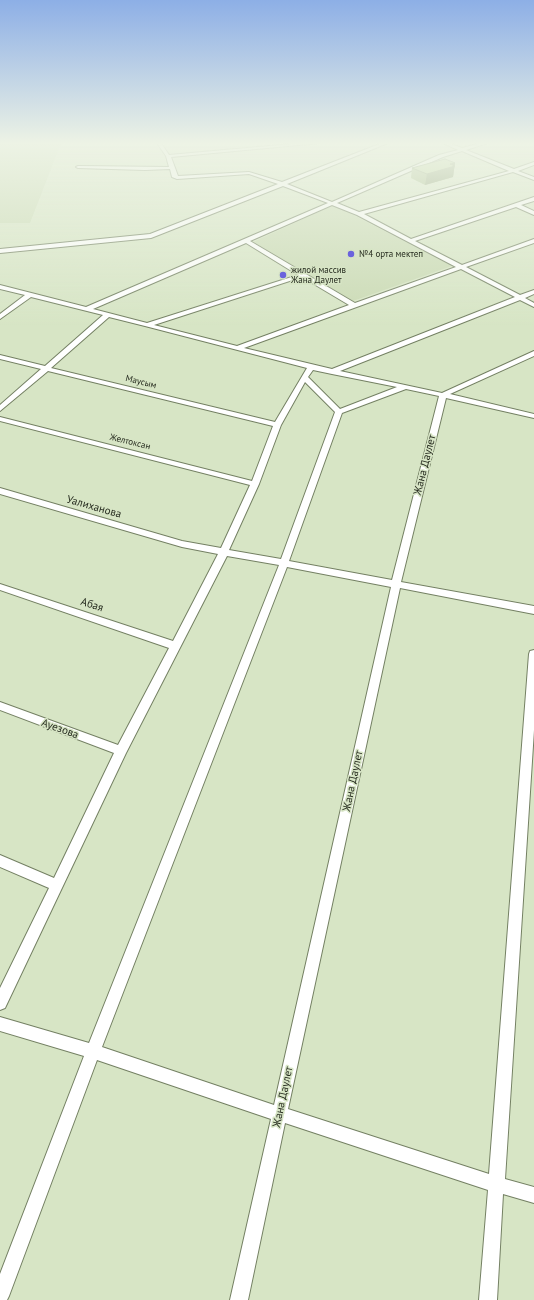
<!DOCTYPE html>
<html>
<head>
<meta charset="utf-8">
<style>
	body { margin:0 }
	canvas { display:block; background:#d7e5c5 }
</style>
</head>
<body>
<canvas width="534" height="1300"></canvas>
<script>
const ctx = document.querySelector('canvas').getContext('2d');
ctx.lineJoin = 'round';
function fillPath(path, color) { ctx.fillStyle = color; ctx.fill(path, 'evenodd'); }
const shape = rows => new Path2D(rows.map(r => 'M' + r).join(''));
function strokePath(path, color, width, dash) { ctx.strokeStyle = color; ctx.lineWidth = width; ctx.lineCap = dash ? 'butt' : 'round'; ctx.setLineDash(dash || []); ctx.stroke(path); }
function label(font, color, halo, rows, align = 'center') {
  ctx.font = font + ' "PT Sans",sans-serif'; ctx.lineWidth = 3; ctx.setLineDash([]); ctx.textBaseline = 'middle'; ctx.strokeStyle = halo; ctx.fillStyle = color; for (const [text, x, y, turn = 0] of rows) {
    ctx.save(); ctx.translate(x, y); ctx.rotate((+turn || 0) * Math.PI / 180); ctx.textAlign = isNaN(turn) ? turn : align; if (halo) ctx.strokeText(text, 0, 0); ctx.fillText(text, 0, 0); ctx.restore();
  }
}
const built = shape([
	[0,143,61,143,30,223,0,223],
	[334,205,452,266,353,301,253,242]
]);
const minor = shape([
	[157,143,161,143,169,155,302,143,320,143,171,157,178,176,249,172,282,182,382,143,388,143,287,184,332,202,439,155,458,150,443,143,449,143,462,148,481,143,488,143,466,150,514,169,534,162,534,165,518,171,534,177,534,180,513,172,364,214,411,239,534,197,534,201,521,205,534,211,534,215,516,207,415,241,462,265,534,239,534,243,466,267,520,295,534,290,534,294,525,298,534,303,534,307,520,300,340,371,442,393,534,351,534,356,450,394,534,414,534,418,446,398,401,582,534,606,534,614,400,588,288,1109,489,1174,529,654,530,651,534,650,534,730,505,1179,534,1187,534,1203,503,1194,497,1300,479,1300,488,1190,285,1123,248,1300,230,1300,271,1119,97,1060,9,1296,7,1300,0,1300,0,1274,84,1056,0,1031,0,1017,89,1043,279,565,227,556,126,753,5,1008,0,1010,0,988,49,888,0,867,0,855,54,878,114,753,0,710,0,702,118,745,169,648,0,590,0,584,173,641,218,554,182,547,0,494,0,488,182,541,221,548,250,485,0,421,0,417,252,481,273,426,48,371,0,411,0,405,41,369,0,359,0,355,45,366,103,315,31,297,0,319,0,314,25,295,0,289,0,285,86,307,328,203,283,186,151,238,0,253,0,249,150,234,278,184,249,174,177,179,172,177,170,169,145,170,78,168,76,167,78,166,169,167,166,156,157,143],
	[462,151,509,171,359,212,337,203,443,157,462,151],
	[332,205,357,215,456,267,355,303,250,241,332,205],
	[246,243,298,275,147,323,93,309,246,243],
	[461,269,515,297,332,369,244,348,461,269],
	[302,277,349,305,237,346,154,325,302,277],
	[109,317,145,326,307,368,275,422,51,368,109,317],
	[313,370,332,374,397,387,340,409,308,377,313,370],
	[305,382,335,412,281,559,229,550,259,484,281,425,305,382],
	[406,389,439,396,392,580,289,561,342,413,406,389],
	[287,567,391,587,274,1105,102,1047,287,567]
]);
const wall = shape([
	[455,163,453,177,425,185,411,178,412,168]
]);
const shadedWall = shape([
	[455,163,453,177,425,185,427,174,450,164]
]);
const building = shape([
	[445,159,455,163,450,164,455,166,427,174,412,168,445,159]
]);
const markers = [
	[351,254,4,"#6a63dd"],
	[283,275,4,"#6a63dd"]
];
const farPoinames = [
	["№4 орта мектеп",359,254],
	["жилой массив",291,270],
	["Жана Даулет",291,280]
];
const farStreetnames = [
	["Маусым",141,382,14],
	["Желтоксан",130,442,14]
];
const streetNames = [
	["Жана Даулет",425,465,-76],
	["Уалиханова",94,507,16],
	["Абая",92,605,18],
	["Ауезова",60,729,20],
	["Жана Даулет",353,781,-78],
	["Жана Даулет",283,1097,-78]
];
fillPath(built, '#cadab4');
strokePath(minor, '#748063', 2);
fillPath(minor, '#fff');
fillPath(wall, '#9db37e');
fillPath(shadedWall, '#809266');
fillPath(building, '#b7d092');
strokePath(building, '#809266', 1);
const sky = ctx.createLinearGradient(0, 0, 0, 325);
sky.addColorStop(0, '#8dafe6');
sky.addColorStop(0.44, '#edf3e5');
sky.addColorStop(1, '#edf3e500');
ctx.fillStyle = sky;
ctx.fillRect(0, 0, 534, 325);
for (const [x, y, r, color] of markers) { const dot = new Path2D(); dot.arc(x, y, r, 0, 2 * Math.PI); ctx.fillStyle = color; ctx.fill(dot); strokePath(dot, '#d7e5c5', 1.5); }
label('9px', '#262b1f', '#d7e5c5', farPoinames, 'left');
label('9px', '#262b1f', '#d7e5c5', farStreetnames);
label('11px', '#262b1f', '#d7e5c5', streetNames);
</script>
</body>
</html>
